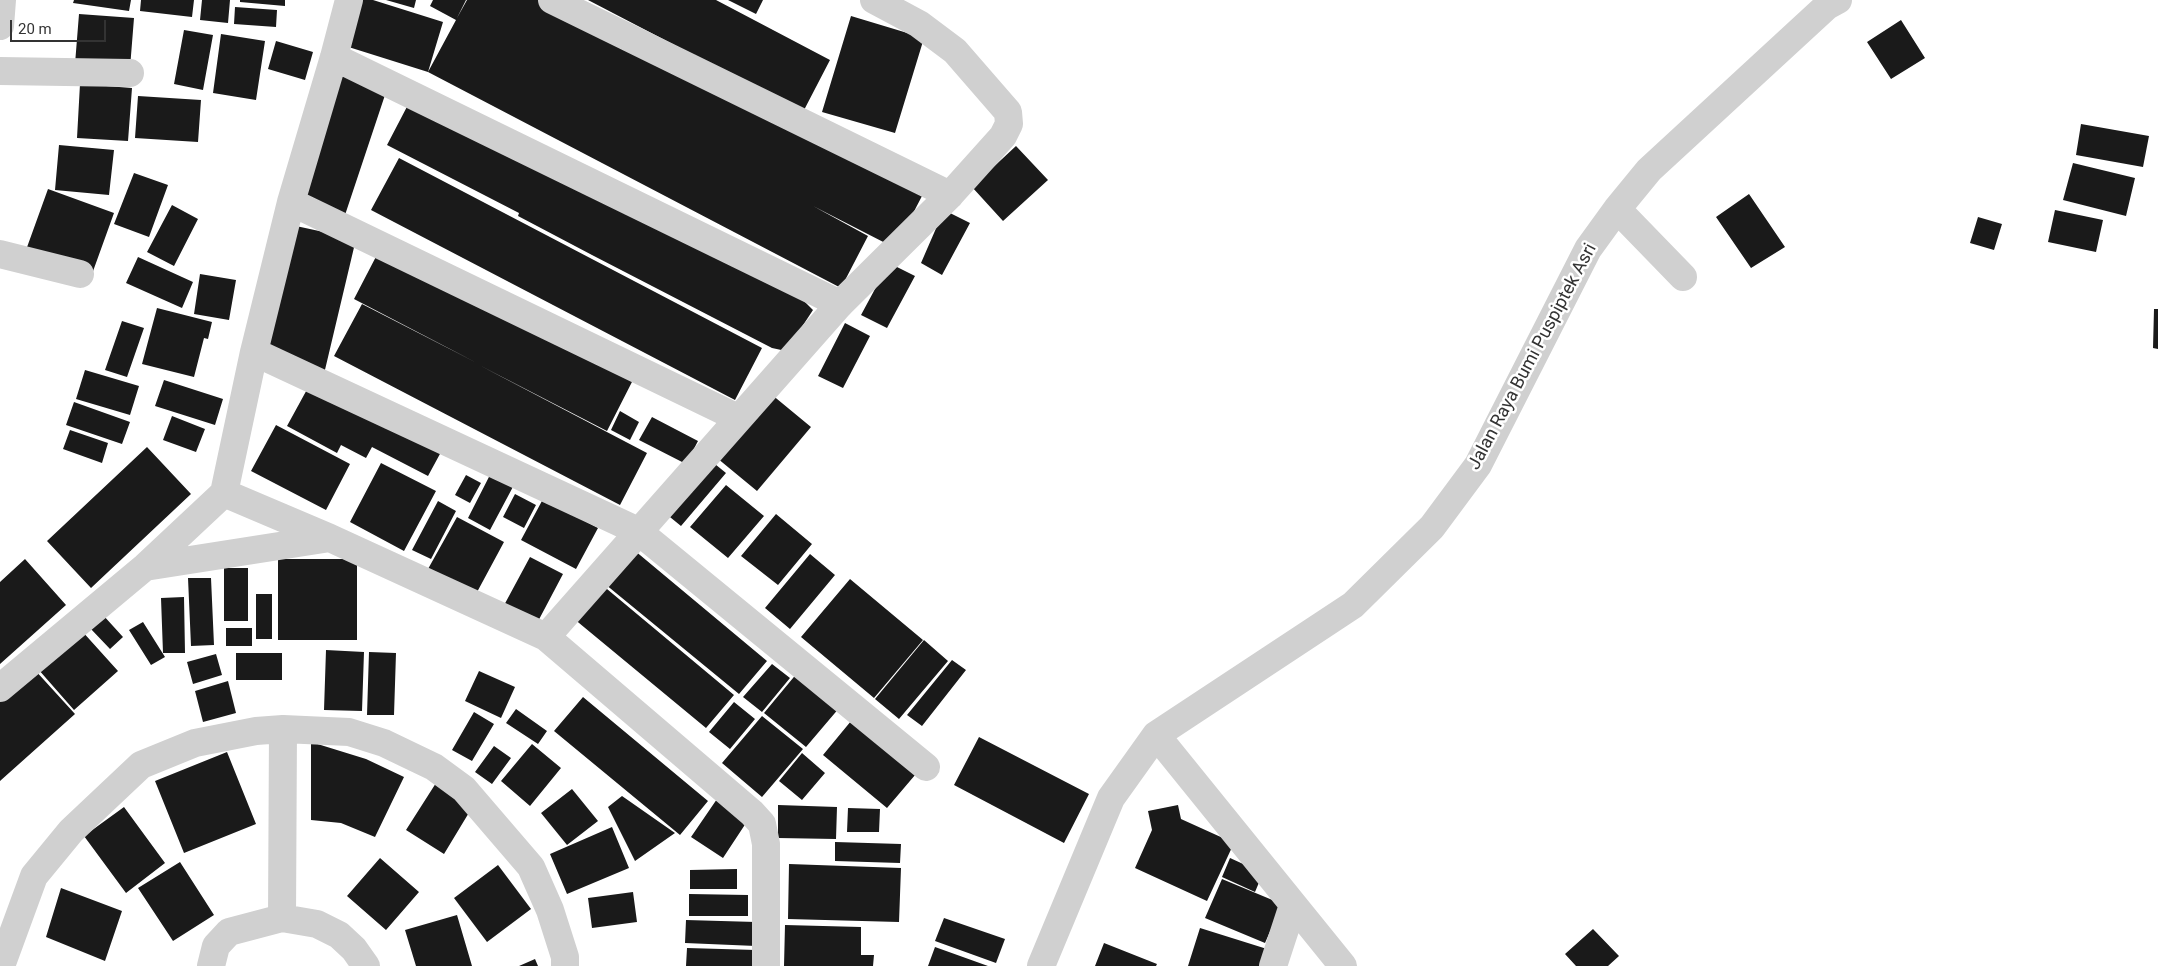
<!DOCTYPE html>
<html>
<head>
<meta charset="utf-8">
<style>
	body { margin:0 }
	#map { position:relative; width:2158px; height:966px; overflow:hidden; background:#fff; font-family:Roboto,sans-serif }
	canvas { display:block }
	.scale { position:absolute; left:10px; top:20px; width:96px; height:22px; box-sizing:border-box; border:2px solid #333; border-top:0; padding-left:6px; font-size:15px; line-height:18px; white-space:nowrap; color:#333; -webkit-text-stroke:4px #fff; paint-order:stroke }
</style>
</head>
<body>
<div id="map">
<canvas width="2158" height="966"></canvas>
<div class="scale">20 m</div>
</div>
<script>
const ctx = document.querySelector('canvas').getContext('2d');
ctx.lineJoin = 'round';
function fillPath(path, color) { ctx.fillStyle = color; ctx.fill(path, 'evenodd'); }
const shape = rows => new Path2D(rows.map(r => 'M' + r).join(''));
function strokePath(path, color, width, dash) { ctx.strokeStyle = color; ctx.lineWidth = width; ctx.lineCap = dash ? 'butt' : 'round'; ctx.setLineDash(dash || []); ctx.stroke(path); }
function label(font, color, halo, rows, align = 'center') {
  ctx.font = font + ' Roboto,sans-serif'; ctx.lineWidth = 5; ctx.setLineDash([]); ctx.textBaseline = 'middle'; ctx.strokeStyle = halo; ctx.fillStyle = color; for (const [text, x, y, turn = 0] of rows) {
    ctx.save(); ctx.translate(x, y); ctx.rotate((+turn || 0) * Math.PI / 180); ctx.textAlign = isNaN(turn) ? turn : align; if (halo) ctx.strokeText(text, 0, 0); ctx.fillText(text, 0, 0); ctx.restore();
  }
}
const building = shape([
	[74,0,131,0,129,11,73,3],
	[141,0,194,0,192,17,140,11],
	[202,0,230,0,228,23,200,20],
	[240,0,285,0,285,6,240,2],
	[353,0,373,0,443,22,428,72,339,44],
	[386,0,416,0,414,8],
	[433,0,466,0,457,18,467,0,546,0,922,196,895,248,813,206,868,236,841,288,428,72,456,20,430,6],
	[588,0,716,0,830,60,803,112],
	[728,0,763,0,756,14],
	[235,7,277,10,276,27,234,24],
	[79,14,134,18,130,68,75,64],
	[851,16,924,38,895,133,822,112],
	[1901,20,1925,58,1891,79,1867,42],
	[184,30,213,35,203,90,174,84],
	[221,34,265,41,256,100,213,93],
	[276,41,313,52,305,80,268,69],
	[342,72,388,86,344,218,303,204],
	[80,84,132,88,128,141,77,138],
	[138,96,201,100,198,142,135,138],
	[411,99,799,296,813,310,786,351,772,348,592,255,518,216,519,213,387,145],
	[2081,124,2149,136,2143,167,2076,155],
	[59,145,114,150,109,195,55,190],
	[1016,146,1048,180,1003,221,972,187],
	[399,158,762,348,735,400,371,210],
	[2073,163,2135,178,2126,216,2063,200],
	[134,173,168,185,149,237,114,224],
	[48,189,114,213,92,274,26,250],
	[1749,194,1785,247,1751,268,1716,217],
	[172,205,198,219,174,266,147,252],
	[944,210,970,223,942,275,921,263],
	[2055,210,2103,220,2096,252,2048,242],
	[1978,217,2002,224,1994,250,1970,243],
	[296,226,356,239,324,374,270,352,270,340],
	[381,247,634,378,607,431,479,365,647,453,620,505,334,356,362,304,477,363,354,299],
	[138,257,193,282,182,308,126,283],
	[889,263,915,276,887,328,861,315],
	[200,274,236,280,229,320,194,314],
	[157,308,212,322,208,339,204,338,194,377,142,364],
	[2154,309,2158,309,2158,349,2153,348],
	[122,321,144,328,127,377,105,370],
	[845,323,870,336,843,388,818,376],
	[85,370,139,386,130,415,76,399],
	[164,380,223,399,215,425,155,406],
	[310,384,441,452,428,476,372,447,366,458,341,445,337,453,287,426],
	[771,394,811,427,757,491,717,458],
	[74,402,130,422,122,444,66,425],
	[620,411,639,422,630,440,611,430],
	[172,416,205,429,196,452,163,440],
	[652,417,698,441,686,464,639,440],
	[276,425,350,464,326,510,251,471],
	[70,430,108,443,102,463,63,449],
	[147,447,191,494,91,588,47,541],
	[710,460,726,473,681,526,665,513],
	[381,463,436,491,404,551,350,522],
	[492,471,515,483,490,530,468,518],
	[466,475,481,483,470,503,455,495],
	[726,485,764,516,728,558,690,527],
	[515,494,536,505,524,528,503,517],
	[543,499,598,528,576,569,521,540],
	[438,501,456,511,431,559,412,550],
	[776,514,812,544,778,585,741,556],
	[457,517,504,542,476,594,428,569],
	[634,550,767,661,739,694,605,584],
	[810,554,835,575,790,629,765,608],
	[530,557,563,574,535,627,502,609],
	[25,559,66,605,0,664,0,582],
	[278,559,357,559,357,640,278,640],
	[224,568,248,568,248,621,224,621],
	[188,578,211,578,214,645,191,646],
	[850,579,923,640,874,698,801,637],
	[601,584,734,695,706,728,573,618],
	[256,594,272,594,272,639,256,639],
	[184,597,185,653,163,653,161,598],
	[103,615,123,637,110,649,90,628],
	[143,622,165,657,151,665,129,630],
	[226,628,252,628,252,646,226,646],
	[81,630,118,671,74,710,38,669],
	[924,640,948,661,899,719,875,699],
	[326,650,364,652,362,711,324,710],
	[369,652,396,653,394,715,367,715],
	[236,653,282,653,282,680,236,680],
	[216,654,222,675,193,684,187,662],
	[952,660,966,670,922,726,907,715],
	[772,664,790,678,762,712,743,697],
	[34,669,75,714,0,781,0,699],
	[479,671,515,687,501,718,465,701],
	[798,672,840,707,806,747,764,713],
	[228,681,236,713,203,722,195,691],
	[583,697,708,801,680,835,554,731],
	[734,702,755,719,730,749,709,732],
	[516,709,547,731,538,744,506,723],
	[474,712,494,724,472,761,452,750],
	[856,715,921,768,887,808,823,755],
	[762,716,803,749,762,797,722,763],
	[979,737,1089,794,1064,843,954,785],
	[311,742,366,759,404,777,375,837,341,823,311,820],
	[532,744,561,768,530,806,501,781],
	[494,746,511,758,492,784,475,772],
	[227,752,256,824,184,853,155,781],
	[802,753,825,773,802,800,779,781],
	[436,783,473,806,444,854,406,830],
	[572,789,598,821,567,845,541,813],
	[622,796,675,833,635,861,608,807],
	[717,799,748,820,723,858,691,837],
	[778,805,837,807,836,839,778,838],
	[1178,805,1181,819,1234,843,1207,901,1135,868,1152,830,1148,811],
	[124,807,165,863,126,893,84,836],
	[848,808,880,809,879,832,847,832],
	[612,827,629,868,567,894,550,854],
	[835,842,901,844,900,863,835,861],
	[380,858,419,892,386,930,347,896],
	[1230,858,1263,873,1255,892,1222,877],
	[180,862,214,915,173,941,138,888],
	[789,864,901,868,899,922,788,919],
	[498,865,531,909,487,942,454,898],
	[737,869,737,889,690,889,690,870],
	[1222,879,1282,904,1265,943,1205,918],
	[61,888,122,911,105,961,46,937],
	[633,892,637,922,592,928,588,898],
	[689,894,748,895,748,916,689,916],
	[457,915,472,966,416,966,405,930],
	[944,918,1005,939,996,963,935,941],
	[686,920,756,922,756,946,685,943],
	[785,925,861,927,861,955,874,955,873,966,784,966],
	[1200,928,1267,949,1261,966,1188,966],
	[1593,929,1619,956,1608,966,1576,966,1565,954],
	[1104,943,1157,964,1156,966,1095,966],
	[935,947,988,966,928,966],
	[687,948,756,950,756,966,686,966],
	[535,959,538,966,519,966]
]);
const minor = shape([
	[552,0,950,195],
	[0,26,2,0],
	[334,57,840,304],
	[0,71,130,73],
	[291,202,738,418],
	[1617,209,1683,277],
	[0,254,80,274],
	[254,352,638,531,926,767],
	[224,493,330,538,546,637,752,813,762,824,766,844,766,966],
	[145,567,330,538],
	[546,637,840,304,950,195,1003,136,1009,124,1008,112,955,51,919,24,874,0],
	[0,688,145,567,224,493,254,352,291,202,334,57,349,0],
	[1156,735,1343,966],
	[282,918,283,729],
	[1,966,34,876,71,831,141,765,195,743,256,731,283,729,349,732,384,743,434,767,464,789,531,867,550,910,565,957,565,966],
	[211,966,216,946,229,932,282,918,317,924,339,935,354,949,366,966],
	[1041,966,1111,798,1156,735,1353,605,1432,527,1478,465,1588,249,1617,209,1649,170,1827,6,1838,0],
	[1273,966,1293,905]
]);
const streetNames = [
	["Jalan Raya Bumi Puspiptek Asri",1533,357,-62]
];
fillPath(building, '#1a1a1a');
strokePath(minor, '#d0d0d0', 28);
label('18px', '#333', '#fff', streetNames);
</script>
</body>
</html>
